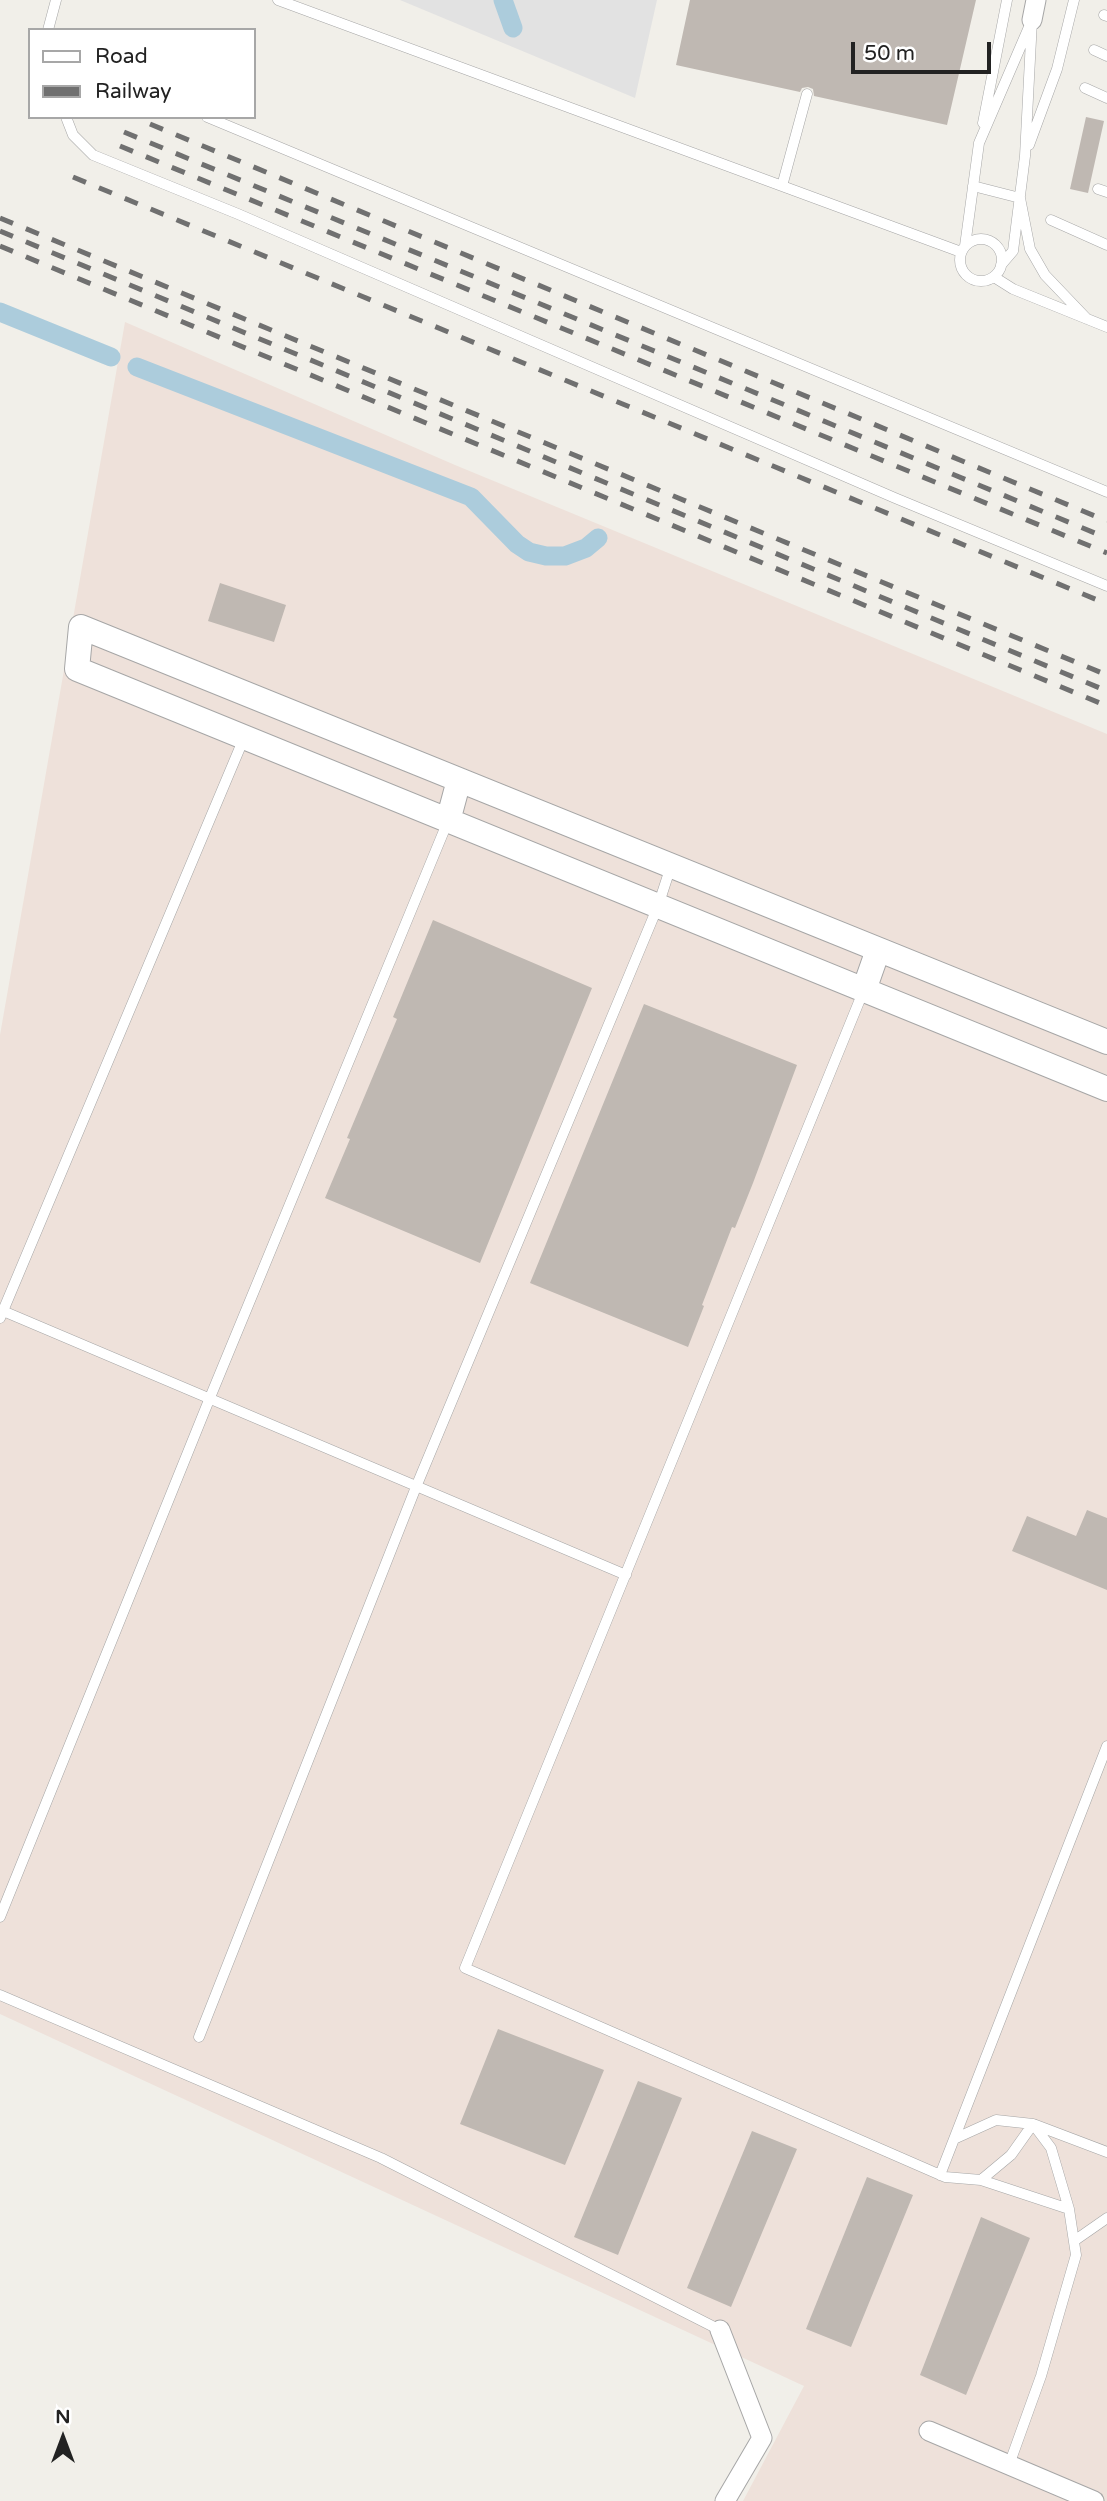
<!DOCTYPE html>
<html>
<head>
<meta charset="utf-8">
<style>
	body { margin:0 }
	#map { position:relative; width:1107px; height:2501px; overflow:hidden; background:#f1efe9; font-family:"Varela Round",sans-serif }
	canvas { display:block }
	.legend { position:absolute; left:28px; top:28px; width:228px; height:91px; box-sizing:border-box; background:#fff; border:2px solid #a7a7a7; margin:0; padding:9px 12px; list-style:none; font-size:21px; color:#222 }
	.legend li { display:flex; align-items:center; gap:14px; height:35px }
	.legend b { width:35px; border:2px solid #a7a7a7 }
	.north { position:absolute; left:28px; top:2403px; width:70px; height:70px; -webkit-text-stroke:5px #fff; paint-order:stroke; rotate:0deg; font-size:19px; font-weight:700; line-height:28px; text-align:center; color:#222 }
	.north::after { content:''; display:block; margin:auto; width:24px; height:32px; background:#222; clip-path:polygon(50% 0,100% 100%,50% 72%,0 100%) }
	.scale { position:absolute; left:851px; top:42px; width:140px; height:32px; box-sizing:border-box; border:4px solid #222; border-top:0; padding-left:9px; font-size:21px; line-height:24px; white-space:nowrap; color:#222; -webkit-text-stroke:5px #fff; paint-order:stroke }
</style>
</head>
<body>
<div id="map">
<canvas width="1107" height="2501"></canvas>
<ul class="legend">
<li><b style="height:9px;background:#fff"></b>Road</li>
<li><b style="height:9px;background:#707070"></b>Railway</li>
</ul>
<div class="north">N</div>
<div class="scale">50 m</div>
</div>
<script>
const ctx = document.querySelector('canvas').getContext('2d');
ctx.lineJoin = 'round';
function fillPath(path, color) { ctx.fillStyle = color; ctx.fill(path, 'evenodd'); }
const shape = rows => new Path2D(rows.map(r => 'M' + r).join(''));
function strokePath(path, color, width, dash) { ctx.strokeStyle = color; ctx.lineWidth = width; ctx.lineCap = dash ? 'butt' : 'round'; ctx.setLineDash(dash || []); ctx.stroke(path); }
const military = shape([
	[125,322,455,465,1107,734,1107,2501,743,2501,804,2386,0,2014,0,1035]
]);
const parking = shape([
	[400,0,657,0,635,98]
]);
const canal = shape([
	[503,0,513,28],
	[0,312,111,357],
	[137,367,471,497,517,544,529,552,546,556,565,556,586,548,598,538]
]);
const building = shape([
	[690,0,976,0,947,125,814,96,813,89,808,87,802,88,800,92,676,65],
	[1086,117,1104,121,1088,193,1070,189],
	[220,583,286,605,274,642,208,621],
	[433,920,592,988,480,1263,325,1198,350,1139,347,1138,397,1019,393,1017],
	[644,1004,797,1065,753,1183,735,1228,732,1227,702,1305,704,1306,688,1347,530,1283],
	[1087,1510,1107,1518,1107,1590,1012,1551,1027,1516,1076,1536],
	[498,2029,604,2070,565,2165,460,2124],
	[638,2081,682,2098,618,2255,574,2237],
	[752,2131,797,2149,731,2307,687,2288],
	[867,2177,913,2195,851,2347,806,2329],
	[981,2217,1030,2238,966,2395,920,2375]
]);
const service = shape([
	[278,0,961,252],
	[1104,15,1107,16],
	[48,30,56,0],
	[1094,50,1107,56],
	[1085,88,1107,98],
	[66,117,73,135,93,155,238,214,895,498,1107,586],
	[207,117,1107,492],
	[983,123,1007,0],
	[1029,145,1057,69,1074,0],
	[782,186,807,94],
	[973,186,1020,198,1030,249,1045,275,1087,319],
	[1098,189,1107,192],
	[1051,220,1107,245],
	'960 260a21 21 0 1 1 42 0a21 21 0 1 1-42 0Z',
	[965,246,979,143,1029,27],
	[1001,265,1013,251,1025,156,1032,20],
	[994,277,1013,289,1107,327],
	[863,992,465,1968,945,2177,981,2180,1011,2155,1033,2124,1107,2152],
	[3,1311,626,1575],
	[0,1318,244,738],
	[0,1917,209,1400,448,821],
	[0,1995,381,2158,720,2330],
	[199,2037,416,1487,658,906,671,866],
	[954,2139,996,2120,1033,2124,1051,2148,1069,2209,1076,2255,1041,2376,1009,2465],
	[940,2175,1107,1746],
	[981,2180,1069,2209],
	[1074,2241,1107,2218]
]);
const minor = shape([
	[1032,20,1036,0],
	[720,2330,762,2438,725,2501],
	[929,2431,1094,2501]
]);
const tertiary = shape([
	[448,821,459,780],
	[864,990,878,950],
	[1107,1042,81,627,77,669,1107,1089]
]);
const rail = shape([
	[150,124,1107,521],
	[124,132,1107,538],
	[120,146,1107,553],
	[73,177,1107,604],
	[0,218,1107,675],
	[0,231,1107,691],
	[0,246,1107,706]
]);
fillPath(military, '#eee1da');
fillPath(parking, '#e2e2e2');
strokePath(canal, '#acccdc', 19);
fillPath(building, '#bfb8b2');
strokePath(service, '#a6a6a6', 11);
strokePath(minor, '#a6a6a6', 21);
strokePath(tertiary, '#a6a6a6', 26);
strokePath(service, '#fff', 10);
strokePath(minor, '#fff', 19);
strokePath(tertiary, '#fff', 24);
strokePath(rail, '#707070', 5, [14, 14]);
</script>
</body>
</html>
